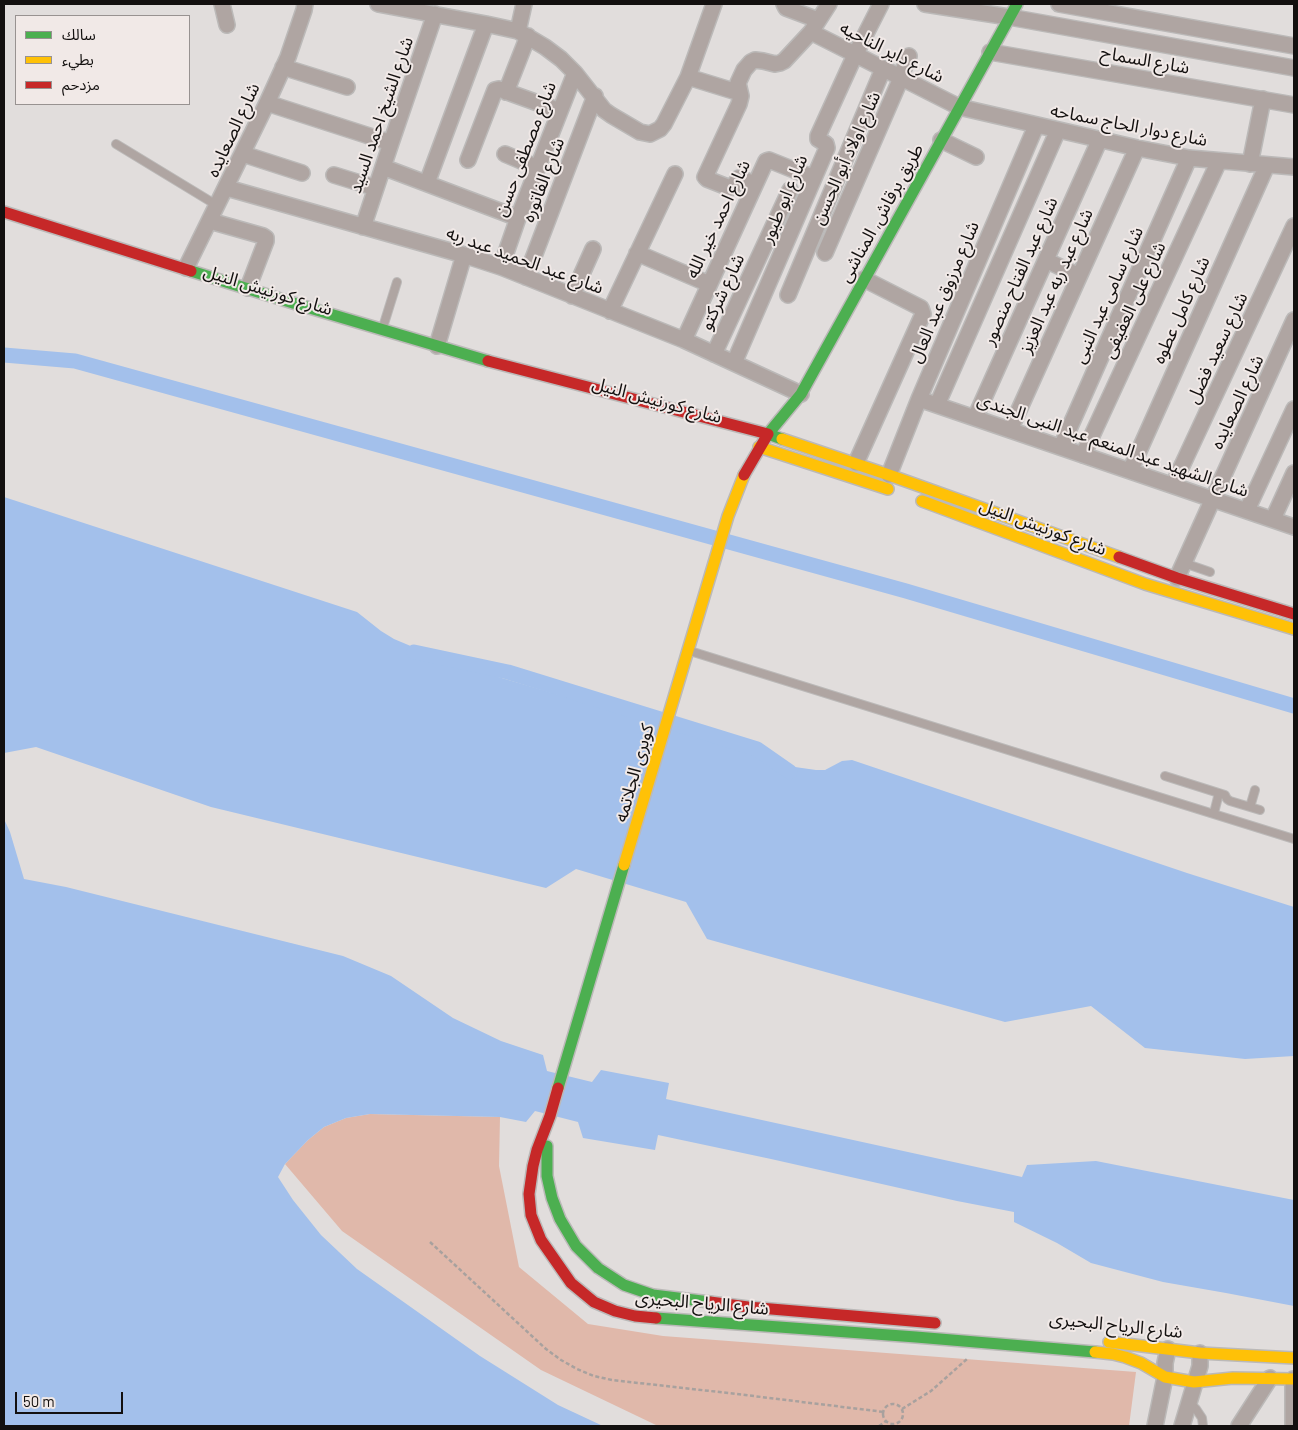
<!DOCTYPE html>
<html>
<head>
<meta charset="utf-8">
<style>
	body { margin:0 }
	#map { position:relative; width:1298px; height:1430px; overflow:hidden; background:#e1dddc; font-family:Barlow,"Noto Sans Arabic",sans-serif }
	canvas { display:block }
	.frame { position:absolute; inset:0; border:5px solid #13100f; pointer-events:none }
	.legend { position:absolute; left:15px; top:15px; width:175px; height:90px; box-sizing:border-box; background:#f1e9e7; border:1px solid #989291; margin:0; padding:6px 9px; list-style:none; font-size:15px; color:#13100f }
	.legend li { display:flex; align-items:center; gap:10px; height:25px }
	.legend b { width:25px; border:1px solid #989291 }
	.scale { position:absolute; left:15px; top:1392px; width:108px; height:22px; box-sizing:border-box; border:2px solid #13100f; border-top:0; padding-left:6px; font-size:15px; line-height:18px; white-space:nowrap; color:#13100f; -webkit-text-stroke:4px #f1e9e7; paint-order:stroke }
</style>
</head>
<body>
<div id="map">
<canvas width="1298" height="1430"></canvas>
<div class="frame"></div>
<ul class="legend">
<li><b style="height:6px;background:#4caf50"></b>سالك</li>
<li><b style="height:6px;background:#ffc107"></b>بطيء</li>
<li><b style="height:6px;background:#c62828"></b>مزدحم</li>
</ul>
<div class="scale">50 m</div>
</div>
<script>
const ctx = document.querySelector('canvas').getContext('2d');
ctx.lineJoin = 'round';
function fillPath(path, color) { ctx.fillStyle = color; ctx.fill(path, 'evenodd'); }
const shape = rows => new Path2D(rows.map(r => 'M' + r).join(''));
function strokePath(path, color, width, dash) { ctx.strokeStyle = color; ctx.lineWidth = width; ctx.lineCap = dash ? 'butt' : 'round'; ctx.setLineDash(dash || []); ctx.stroke(path); }
function label(font, color, halo, rows, align = 'center') {
  ctx.font = font + ' Barlow,"Noto Sans Arabic",sans-serif'; ctx.lineWidth = 4; ctx.setLineDash([]); ctx.textBaseline = 'middle'; ctx.strokeStyle = halo; ctx.fillStyle = color; for (const [text, x, y, turn = 0] of rows) {
    ctx.save(); ctx.translate(x, y); ctx.rotate((+turn || 0) * Math.PI / 180); ctx.textAlign = isNaN(turn) ? turn : align; if (halo) ctx.strokeText(text, 0, 0); ctx.fillText(text, 0, 0); ctx.restore();
  }
}
const green = shape([
	[370,1114,500,1117,499,1166,519,1267,588,1324,663,1336,1136,1372,1129,1426,658,1426,541,1370,342,1231,285,1164,308,1140,324,1127,346,1118]
]);
const water = shape([
	[4,497,357,612,381,631,394,639,451,663,661,725,795,767,816,770,825,770,842,761,852,760,1187,873,1294,907,1294,1056,1245,1059,1145,1048,1091,1006,1005,1022,707,939,686,902,576,869,546,888,211,807,36,747,4,753],
	[4,819,10,832,24,879,66,887,343,956,391,976,453,1018,501,1041,543,1055,547,1071,592,1082,601,1070,669,1083,666,1099,1022,1177,1027,1165,1096,1161,1294,1200,1294,1306,1226,1293,1163,1282,1091,1263,1057,1243,1014,1222,1014,1212,957,1201,771,1159,658,1135,655,1150,583,1138,578,1122,535,1111,526,1122,500,1117,370,1114,346,1118,324,1127,308,1140,285,1164,278,1177,293,1200,321,1235,357,1269,480,1356,558,1405,603,1426,4,1426]
]);
const canal = shape([
	[4,355,75,361,906,591,1294,706],
	[414,652,508,672,757,749,790,772]
]);
const path = shape([
	[430,1242,546,1349,561,1360,577,1369,594,1376,612,1380,737,1394,884,1412],
	'883 1414a10 10 0 1 1 20 0a10 10 0 1 1-20 0Z',
	[902,1409,931,1391,967,1359],
	[879,1426,886,1421]
]);
const lane = shape([
	[116,144,218,206],
	[383,327,397,282],
	[1184,563,1210,572],
	[690,651,1294,839],
	[1165,776,1225,795,1227,799,1230,801,1260,810],
	[1250,807,1255,790],
	[1214,813,1219,793],
	[1188,1401,1196,1409,1202,1418,1203,1426]
]);
const street = shape([
	[222,4,227,25],
	[378,4,486,24,518,31,545,47,561,59,575,73,604,110,611,115,640,132,650,134,660,129,664,124,688,77,714,4],
	[784,4,786,8,818,20],
	[829,4,811,32,959,107,1137,148,1189,158,1294,167],
	[925,4,1009,17,1294,68],
	[1059,4,1294,46],
	[518,31,524,4],
	[990,52,1294,105],
	[283,67,347,87],
	[688,77,740,93],
	[900,78,909,56],
	[506,92,528,36],
	[267,103,391,143],
	[941,140,976,157],
	[243,154,302,173],
	[505,154,538,168],
	[468,160,495,90,499,89,560,111],
	[1250,164,1263,99],
	[383,167,518,218],
	[334,175,376,188],
	[427,183,486,24],
	[755,184,739,178,733,187,730,188,707,179,705,177,739,104,741,96,738,83,744,70,751,62,755,60,763,61,775,64,780,63,784,61,811,32],
	[227,188,464,255,501,267,684,340,801,394],
	[210,221,263,236,266,238,266,241,248,288],
	[363,227,391,143,435,14],
	[637,253,709,284],
	[825,253,901,78],
	[1054,264,1079,276],
	[501,267,518,218,575,73],
	[186,268,267,103,288,57,304,10,305,4],
	[526,277,595,96],
	[788,295,883,69],
	[572,296,593,249],
	[610,311,675,174],
	[684,340,766,161,769,160,814,178],
	[437,346,464,255],
	[714,354,790,190],
	[734,363,827,148,826,144,818,139,818,136,855,55,881,4],
	[919,399,1294,527],
	[937,405,1058,130],
	[975,418,1100,139],
	[1010,430,1137,148],
	[1061,447,1189,158],
	[1083,455,1219,161],
	[856,463,923,314,921,308,864,279],
	[1130,471,1267,165],
	[889,475,919,399,1036,126],
	[1173,485,1294,226],
	[1247,510,1294,409],
	[1273,519,1294,473],
	[1177,578,1294,320],
	[1155,1426,1165,1377,1165,1363,1168,1349],
	[1182,1426,1200,1366,1200,1353],
	[1239,1426,1270,1378],
	[1293,1426,1293,1379]
]);
const fast = shape([
	[191,271,293,303,488,361],
	[782,439,768,434,801,394,1017,4],
	[558,1088,624,865],
	[547,1146,547,1176,552,1198,560,1219,576,1246,598,1268,624,1285,653,1295,710,1302],
	[656,1318,916,1337,1095,1352]
]);
const slow = shape([
	[782,439,889,475,1119,557],
	[759,447,888,489],
	[922,501,1145,584,1294,629],
	[624,865,728,516,744,475],
	[1109,1342,1200,1353,1294,1358],
	[1095,1352,1113,1354,1125,1357,1141,1363,1165,1377,1194,1382,1233,1378,1294,1379]
]);
const jam = shape([
	[4,212,191,271],
	[488,361,768,434,744,475],
	[1119,557,1177,578,1294,614],
	[558,1088,550,1116,537,1150,533,1166,529,1194,531,1215,541,1240,571,1283,594,1302,615,1311,635,1316,656,1318],
	[710,1302,748,1307,935,1323]
]);
const streetNames = [
	["شارع داير الناحيه",892,52,27],
	["شارع السماح",1145,60,10],
	["شارع الشيخ احمد السيد",381,115,-71],
	["شارع دوار الحاج سماحه",1129,125,11],
	["شارع الصعايده",233,130,-65],
	["شارع مصطفى حسن",525,149,-69],
	["شارع اولاد أبو الحسن",846,158,-66],
	["شارع الفاتوره",543,180,-69],
	["شارع ابو طيور",784,199,-67],
	["طريق برقاش, المناشى",881,213,-61],
	["شارع احمد خير الله",718,219,-65],
	["شارع عبد الحميد عبد ربه",525,260,20],
	["شارع عبد الفتاح منصور",1020,271,-66],
	["شارع عبد ربه عبد العزيز",1056,281,-66],
	["شارع كورنيش النيل",268,290,17],
	["شارع شركتو",722,292,-65],
	["شارع مرزوق عبد العال",944,292,-67],
	["شارع سامى عبد النبى",1108,295,-66],
	["شارع على العفيفى",1134,300,-65],
	["شارع كامل عطوه",1181,310,-66],
	["شارع سعيد فضل",1217,348,-65],
	["شارع كورنيش النيل",657,400,15],
	["شارع الصعايده",1237,402,-65],
	["شارع الشهيد عبد المنعم عبد النبى الجندى",1113,445,19],
	["شارع كورنيش النيل",1043,527,20],
	["كوبرى الجلاتمه",634,773,-74],
	["شارع الرياح البحيرى",702,1303,5],
	["شارع الرياح البحيرى",1116,1325,6]
];
fillPath(green, '#e0b8aa');
fillPath(water, '#a3c0eb');
strokePath(canal, '#a3c0eb', 15);
strokePath(lane, '#bbb9b8', 10);
strokePath(street, '#bbb9b8', 18);
strokePath(fast, '#bbb9b8', 14);
strokePath(slow, '#bbb9b8', 14);
strokePath(jam, '#bbb9b8', 14);
strokePath(path, '#a8a19e', 2.5, [4, 2.5]);
strokePath(lane, '#afa5a2', 8);
strokePath(street, '#afa5a2', 15);
strokePath(fast, '#4caf50', 11);
strokePath(slow, '#ffc107', 11);
strokePath(jam, '#c62828', 11);
label('18px', '#13100f', '#f1e9e7', streetNames);
</script>
</body>
</html>
